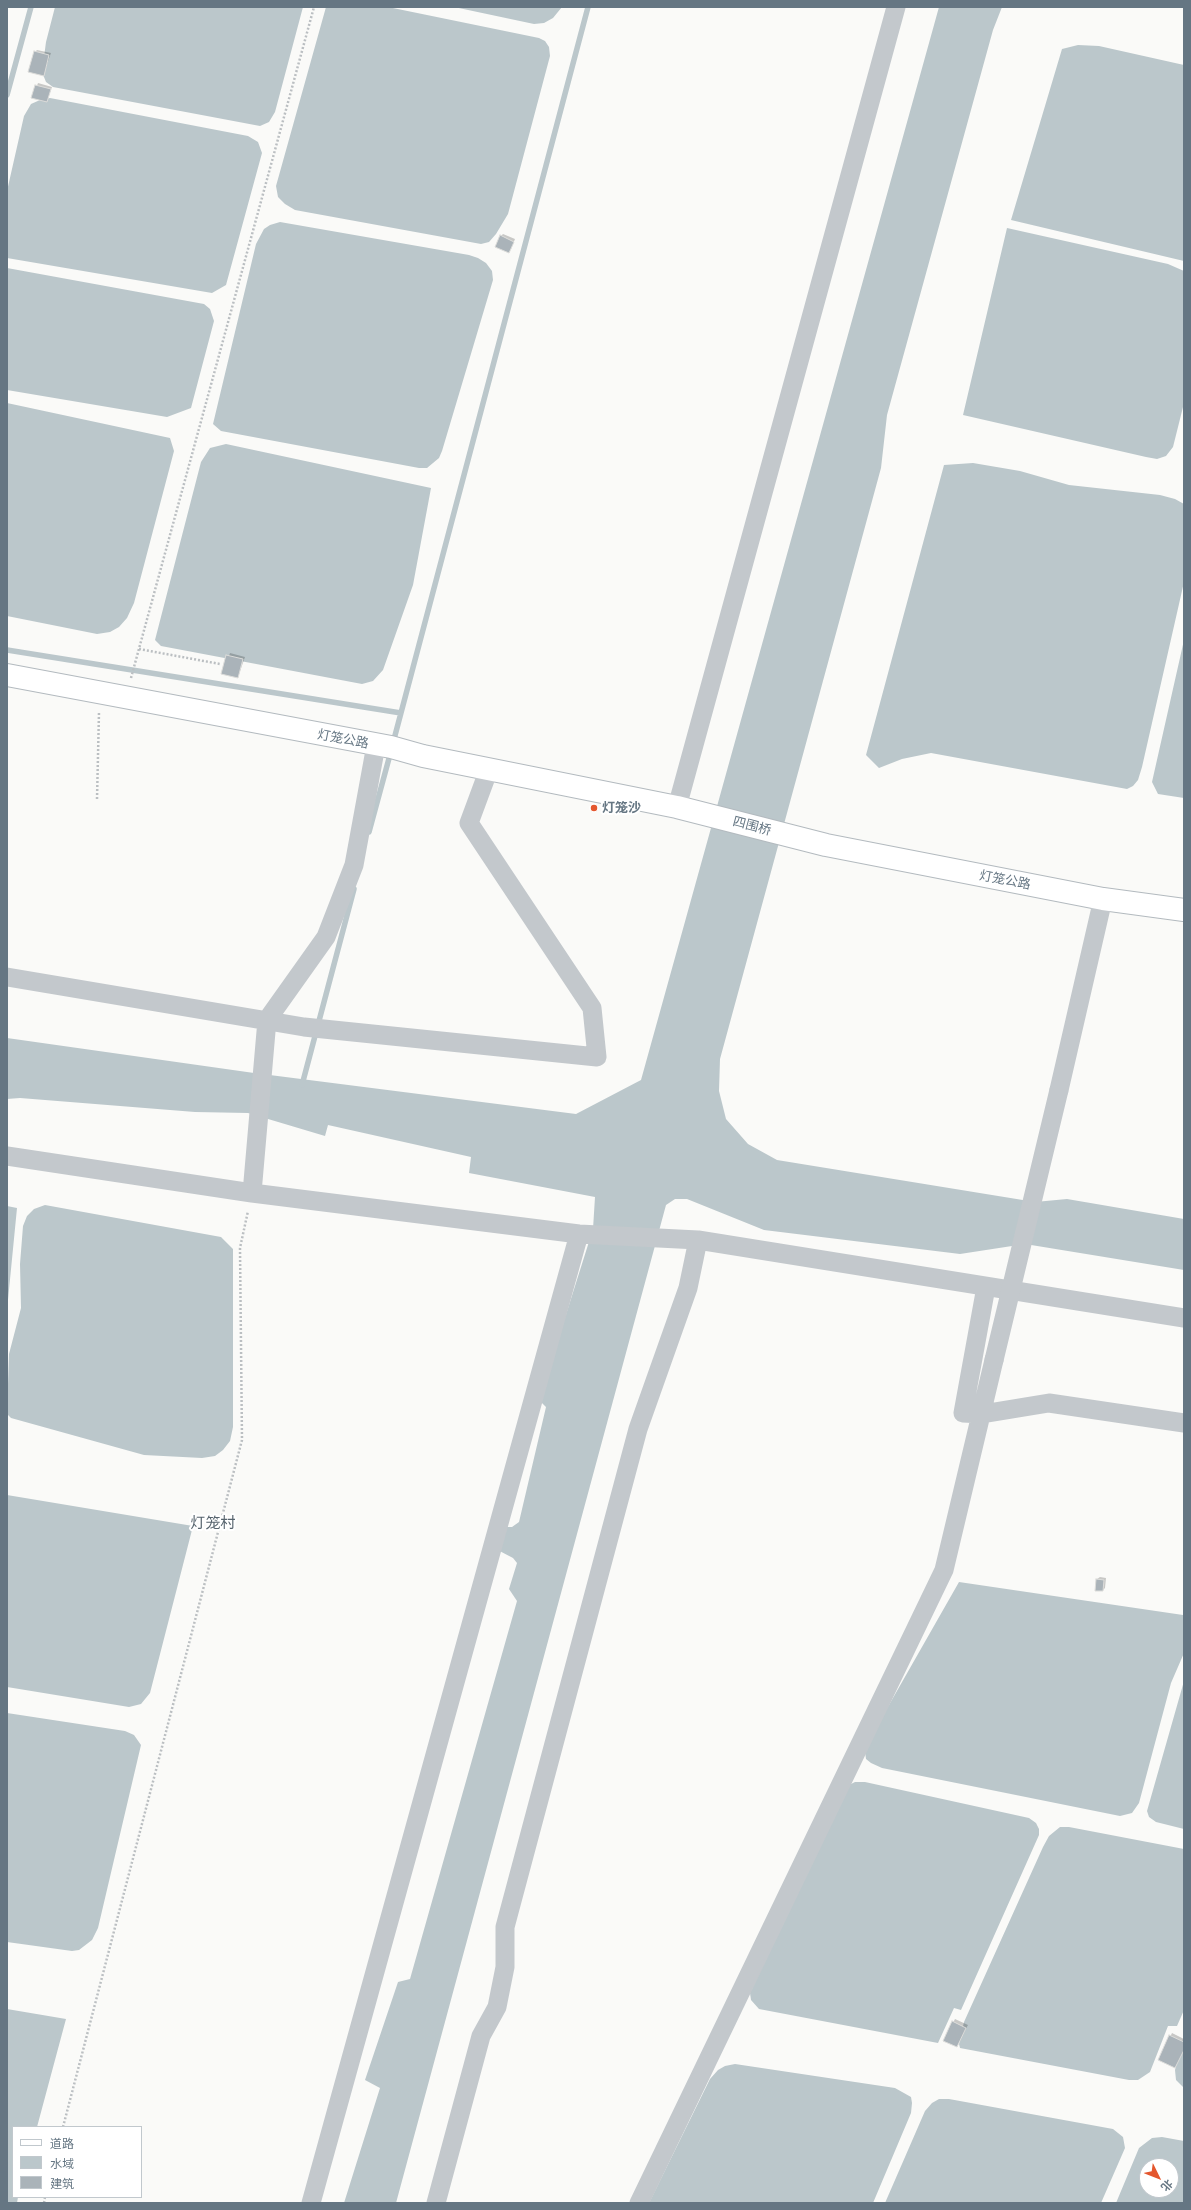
<!DOCTYPE html>
<html>
<head>
<meta charset="utf-8">
<style>
	body { margin:0 }
	#map { position:relative; width:1191px; height:2210px; overflow:hidden; background:#fafaf8; font-family:Lato,"Noto Sans SC",sans-serif }
	canvas { display:block }
	.frame { position:absolute; inset:0; border:8px solid #657683; pointer-events:none }
	.legend { position:absolute; left:12px; top:2126px; width:130px; height:72px; box-sizing:border-box; background:#fff; border:1px solid #c1c8cd; margin:0; padding:5px 7px; list-style:none; font-size:12px; color:#657683 }
	.legend li { display:flex; align-items:center; gap:8px; height:20px }
	.legend b { width:20px; border:1px solid #c1c8cd }
	.north { position:absolute; left:1139px; top:2158px; width:40px; height:40px; box-sizing:border-box; background:#fff; border:1px solid #c1c8cd; border-radius:50%; rotate:133deg; font-size:11px; font-weight:700; line-height:16px; text-align:center; color:#657683 }
	.north::after { content:''; display:block; margin:auto; width:14px; height:18px; background:#e4572e; clip-path:polygon(50% 0,100% 100%,50% 72%,0 100%) }
</style>
</head>
<body>
<div id="map">
<canvas width="1191" height="2210"></canvas>
<div class="frame"></div>
<ul class="legend">
<li><b style="height:5px;background:#fff"></b>道路</li>
<li><b style="height:11px;background:#bbc7cb"></b>水域</li>
<li><b style="height:11px;background:#aab3b9"></b>建筑</li>
</ul>
<div class="north">北</div>
</div>
<script>
const ctx = document.querySelector('canvas').getContext('2d');
ctx.lineJoin = 'round';
function fillPath(path, color) { ctx.fillStyle = color; ctx.fill(path, 'evenodd'); }
const shape = rows => new Path2D(rows.map(r => 'M' + r).join(''));
function strokePath(path, color, width, dash) { ctx.strokeStyle = color; ctx.lineWidth = width; ctx.lineCap = dash ? 'butt' : 'round'; ctx.setLineDash(dash || []); ctx.stroke(path); }
function label(font, color, halo, rows, align = 'center') {
  ctx.font = font + ' Lato,"Noto Sans SC",sans-serif'; ctx.lineWidth = 4; ctx.setLineDash([]); ctx.textBaseline = 'middle'; ctx.strokeStyle = halo; ctx.fillStyle = color; for (const [text, x, y, turn = 0] of rows) {
    ctx.save(); ctx.translate(x, y); ctx.rotate((+turn || 0) * Math.PI / 180); ctx.textAlign = isNaN(turn) ? turn : align; if (halo) ctx.strokeText(text, 0, 0); ctx.fillText(text, 0, 0); ctx.restore();
  }
}
const water = shape([
	[55,7,303,7,275,112,269,122,260,126,53,87,46,82,42,72,46,42],
	[326,7,388,7,539,38,545,41,549,47,550,56,508,214,496,234,489,242,481,244,295,210,285,204,278,197,276,186],
	[454,7,562,7,553,18,544,23,534,24],
	[939,7,1002,7,993,30,887,415,881,468,720,1059,719,1091,726,1119,748,1144,777,1160,1035,1202,1067,1199,1184,1219,1184,1270,1025,1244,960,1254,764,1230,687,1199,675,1199,666,1205,396,2203,344,2203,380,2088,365,2080,398,1982,410,1979,517,1601,509,1589,517,1563,513,1558,490,1546,500,1527,512,1527,519,1522,546,1407,539,1400,593,1229,595,1197,469,1173,471,1157,328,1125,325,1136,248,1113,195,1112,20,1098,7,1099,7,1038,254,1073,576,1114,641,1080],
	[1078,45,1099,46,1184,65,1184,261,1011,220,1062,49],
	[50,98,248,136,258,142,262,153,226,285,212,293,7,258,7,191,24,116,31,104,40,100],
	[280,222,469,255,478,258,486,263,492,271,493,280,442,451,439,458,427,468,419,468,221,431,213,424,256,244,264,229,270,225],
	[1007,228,1168,264,1184,271,1184,403,1173,447,1166,456,1157,459,1146,457,963,415],
	[7,268,204,304,210,309,214,321,191,408,167,417,7,390],
	[7,403,170,438,174,451,134,603,127,618,119,627,110,632,97,634,7,616],
	[226,444,431,488,413,585,383,670,373,681,362,684,161,646,155,640,201,462,210,448],
	[973,463,1020,471,1069,485,1160,495,1175,499,1184,504,1184,582,1142,767,1138,780,1133,786,1127,789,931,753,902,759,879,768,866,755,944,465],
	[1184,640,1184,798,1158,794,1152,782],
	[45,1205,221,1237,233,1249,233,1427,230,1441,223,1450,215,1456,202,1458,144,1455,11,1418,7,1414,9,1354,21,1308,20,1264,23,1226,27,1216,34,1209],
	[7,1206,17,1208,7,1310],
	[7,1495,193,1526,150,1693,141,1704,129,1707,7,1687],
	[959,1582,1183,1615,1184,1653,1171,1683,1139,1803,1132,1813,1120,1816,882,1768,871,1763,866,1759,865,1752,869,1740],
	[1184,1681,1184,1829,1156,1822,1149,1817,1147,1811],
	[7,1713,125,1731,134,1735,141,1745,98,1928,92,1940,79,1950,72,1951,7,1942],
	[855,1782,865,1782,1029,1818,1036,1823,1039,1829,1039,1835,961,2010,954,2008,938,2043,759,2009,751,2000,750,1993,847,1786],
	[1060,1827,1069,1827,1184,1849,1184,2010,1177,2026,1168,2026,1150,2072,1138,2080,1129,2080,960,2048,959,2044,964,2022,1043,1847,1049,1836],
	[7,2009,66,2019,37,2127,13,2127,13,2197,18,2197,17,2203,7,2203],
	[1184,2035,1184,2088,1176,2080,1175,2070],
	[735,2064,895,2088,911,2097,912,2103,911,2113,873,2203,649,2203,710,2079,718,2070,725,2066],
	[939,2099,949,2099,1113,2129,1123,2137,1125,2148,1101,2203,885,2203,925,2111,932,2103],
	[1162,2137,1184,2141,1184,2203,1116,2203,1139,2148,1152,2138],
	[1147,2166,1171,2166,1171,2190,1147,2190]
]);
const shadow = shape([
	[37,50,51,53,43,75,35,52],
	[38,83,52,87,47,101,33,97],
	[503,234,515,239,511,249,501,236],
	[230,653,245,657,238,677,223,673],
	[1100,1577,1106,1578,1105,1588,1103,1590,1097,1579],
	[955,2019,968,2025,956,2046,944,2040],
	[1172,2033,1184,2039,1184,2050,1175,2067,1159,2060]
]);
const stream = shape([
	[7,95,31,7],
	[7,650,401,713],
	[393,743,588,7],
	[369,832,391,751],
	[302,1085,354,889]
]);
const building = shape([
	[34,51,49,55,44,76,28,72,34,51],
	[35,85,51,89,47,102,31,98,35,85],
	[500,235,514,242,509,253,495,247,500,235],
	[226,655,243,659,238,678,221,674,226,655],
	[1096,1579,1104,1580,1103,1591,1095,1591,1096,1579],
	[952,2021,966,2028,957,2047,943,2041,952,2021],
	[1169,2035,1184,2042,1184,2050,1175,2068,1158,2060,1169,2035]
]);
const path = shape([
	[139,649,220,664],
	[131,678,314,7],
	[97,799,99,712],
	[63,2127,242,1440,240,1248,248,1211],
	[44,2203,45,2197]
]);
const street = shape([
	[677,807,896,7],
	[7,977,304,1027,597,1057,592,1008,469,823,489,769],
	[1059,1090,1103,899],
	[7,1156,252,1193,579,1234,698,1240,1184,1318],
	[252,1193,267,1020,326,937,354,865,376,745],
	[986,1287,963,1413,982,1414,1049,1403,1184,1423],
	[311,2203,579,1234],
	[436,2203,481,2036,497,2007,505,1967,505,1927,638,1429,688,1288,698,1240],
	[639,2203,944,1570,994,1360]
]);
const secondary = shape([
	[7,675,391,747,423,756,677,807,826,845,1103,899,1184,910]
]);
const streetBridge = shape([
	[994,1360,1059,1090]
]);
const markers = [
	[594,808,4,"#e4572e"]
];
const streetNames = [
	["灯笼公路",343,739,11],
	["四围桥",752,826,15],
	["灯笼公路",1005,880,11]
];
const poiNames = [
	["灯笼沙",602,808]
];
const quarterNames = [
	["灯笼村",213,1523]
];
fillPath(water, '#bbc7cb');
fillPath(shadow, '#0003');
strokePath(stream, '#bbc7cb', 5.5);
fillPath(building, '#aab3b9');
strokePath(building, '#dcdcda', 1);
strokePath(secondary, '#b3babf', 24);
strokePath(path, '#bbbfc2', 2.5, [2, 2]);
strokePath(street, '#c3c8cc', 19);
strokePath(secondary, '#fff', 22);
strokePath(streetBridge, '#c3c8cc', 19);
for (const [x, y, r, color] of markers) { const dot = new Path2D(); dot.arc(x, y, r, 0, 2 * Math.PI); ctx.fillStyle = color; ctx.fill(dot); strokePath(dot, '#fff', 1.5); }
label('13px', '#657683', '#fff', streetNames);
label('bold 13px', '#657683', '#fff', poiNames, 'left');
label('15px', '#57646e', '#fff', quarterNames);
</script>
</body>
</html>
